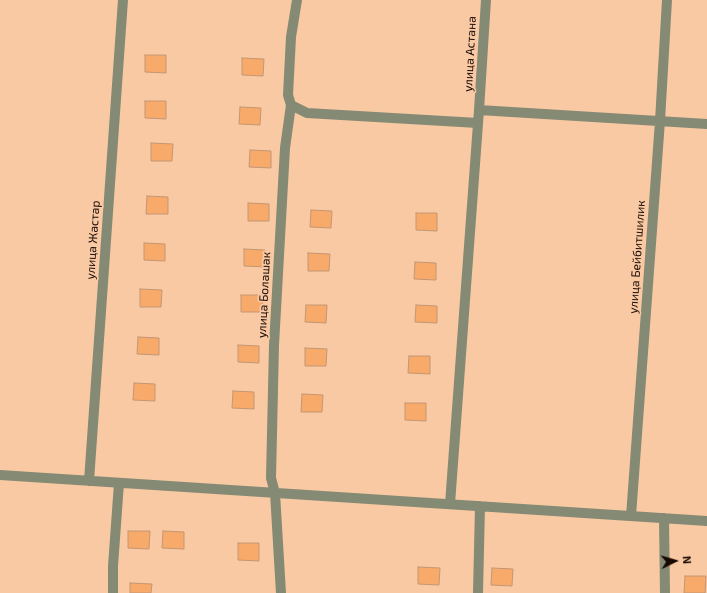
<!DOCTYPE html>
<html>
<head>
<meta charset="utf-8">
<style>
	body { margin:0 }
	#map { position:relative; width:707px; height:593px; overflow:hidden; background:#f9c9a4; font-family:"Exo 2",sans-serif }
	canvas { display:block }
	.north { position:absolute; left:655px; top:541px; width:40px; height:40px; -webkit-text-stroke:3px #f9c9a4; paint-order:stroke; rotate:85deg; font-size:11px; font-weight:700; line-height:16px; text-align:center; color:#170800 }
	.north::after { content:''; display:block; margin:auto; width:14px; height:18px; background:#170800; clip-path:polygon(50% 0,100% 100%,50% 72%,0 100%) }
</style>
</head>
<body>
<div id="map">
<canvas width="707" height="593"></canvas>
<div class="north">N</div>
</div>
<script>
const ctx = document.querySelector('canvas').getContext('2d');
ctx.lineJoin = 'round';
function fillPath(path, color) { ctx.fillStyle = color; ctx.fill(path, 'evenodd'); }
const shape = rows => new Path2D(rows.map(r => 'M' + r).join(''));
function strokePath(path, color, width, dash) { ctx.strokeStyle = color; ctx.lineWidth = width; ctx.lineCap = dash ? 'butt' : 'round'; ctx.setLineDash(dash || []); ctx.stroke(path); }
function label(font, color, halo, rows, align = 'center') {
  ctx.font = font + ' "Exo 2",sans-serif'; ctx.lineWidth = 3.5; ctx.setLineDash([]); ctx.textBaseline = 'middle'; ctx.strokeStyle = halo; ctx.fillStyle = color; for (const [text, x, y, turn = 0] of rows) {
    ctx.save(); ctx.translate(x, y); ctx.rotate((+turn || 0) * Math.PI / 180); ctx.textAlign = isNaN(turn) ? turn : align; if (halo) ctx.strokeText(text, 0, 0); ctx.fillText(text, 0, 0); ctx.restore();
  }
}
const building = shape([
	[145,55,166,55,166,73,145,72,145,55],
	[242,58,264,59,263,76,242,75,242,58],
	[145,101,166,101,166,119,145,118,145,101],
	[240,107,261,108,260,125,239,124,240,107],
	[151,143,173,144,172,161,151,161,151,143],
	[250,150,271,151,271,168,249,167,250,150],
	[147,196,168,197,168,214,146,214,147,196],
	[248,203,269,204,269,221,248,221,248,203],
	[311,210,332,211,331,228,310,227,311,210],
	[416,213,437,213,437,231,416,230,416,213],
	[144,243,165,244,165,261,144,260,144,243],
	[244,249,265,250,265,267,244,266,244,249],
	[308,253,330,254,329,271,308,271,308,253],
	[415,262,436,263,436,280,414,279,415,262],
	[140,289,162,290,161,307,140,307,140,289],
	[241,295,263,295,262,312,241,312,241,295],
	[306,305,327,305,326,323,305,322,306,305],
	[416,305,437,306,437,323,415,322,416,305],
	[138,337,159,338,159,355,137,354,138,337],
	[238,345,259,346,259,363,238,362,238,345],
	[305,348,327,349,326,366,305,366,305,348],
	[409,356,430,356,430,374,408,373,409,356],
	[134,383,155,384,155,401,133,400,134,383],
	[233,391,254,392,254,409,232,408,233,391],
	[302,394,323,395,322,412,301,412,302,394],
	[405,403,426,403,426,421,405,420,405,403],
	[128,531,150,531,149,549,128,548,128,531],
	[163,531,184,532,184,549,162,548,163,531],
	[238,543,259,543,259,561,238,560,238,543],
	[418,567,440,568,439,585,418,584,418,567],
	[492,568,513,569,512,586,491,585,492,568],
	[685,576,706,576,705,593,684,593,685,576],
	[130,583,152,584,151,593,130,593,130,583]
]);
const minor = shape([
	[291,105,307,113,478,123],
	[479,110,486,0],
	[0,475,707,521],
	[89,481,123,0],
	[450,504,479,110,707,124],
	[631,516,660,121,667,0],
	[664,518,665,593],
	[113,593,113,566,119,483],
	[281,593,275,493,271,478,274,345,285,148,291,105,288,95,291,37,297,0],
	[478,593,480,506]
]);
const streetNames = [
	["улица Астана",470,54,-87],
	["улица Жастар",93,240,-86],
	["улица Бейбитшилик",637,257,-86],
	["улица Болашак",264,295,-87]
];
fillPath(building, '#f8aa6b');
strokePath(building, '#c39673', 1);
strokePath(minor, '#848a74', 10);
label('12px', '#170800', '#f9c9a4', streetNames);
</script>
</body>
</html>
